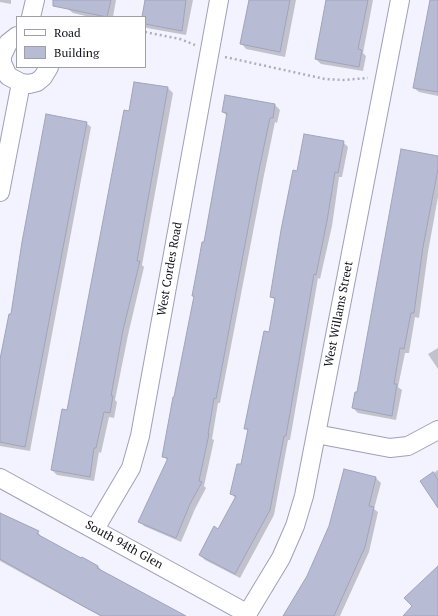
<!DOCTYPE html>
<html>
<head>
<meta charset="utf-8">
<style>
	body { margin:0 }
	#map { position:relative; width:438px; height:616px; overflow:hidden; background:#f2f3fe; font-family:"PT Serif",serif }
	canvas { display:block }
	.legend { position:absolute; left:16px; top:16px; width:130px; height:52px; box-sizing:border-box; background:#fff; border:1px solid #9fa0a3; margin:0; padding:5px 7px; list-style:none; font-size:12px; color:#10111a }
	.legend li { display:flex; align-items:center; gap:8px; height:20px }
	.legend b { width:20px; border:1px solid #9fa0a3 }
</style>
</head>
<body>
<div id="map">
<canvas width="438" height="616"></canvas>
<ul class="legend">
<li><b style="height:5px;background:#fff"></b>Road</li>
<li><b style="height:11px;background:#b8bbd4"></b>Building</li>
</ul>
</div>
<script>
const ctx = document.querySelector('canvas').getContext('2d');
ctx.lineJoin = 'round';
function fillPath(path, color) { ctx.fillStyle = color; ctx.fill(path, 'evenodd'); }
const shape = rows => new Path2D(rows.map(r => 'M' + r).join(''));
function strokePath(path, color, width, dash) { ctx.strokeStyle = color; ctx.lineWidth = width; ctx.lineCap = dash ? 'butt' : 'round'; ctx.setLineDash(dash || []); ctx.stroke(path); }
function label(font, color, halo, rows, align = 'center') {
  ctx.font = font + ' "PT Serif",serif'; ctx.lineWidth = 3; ctx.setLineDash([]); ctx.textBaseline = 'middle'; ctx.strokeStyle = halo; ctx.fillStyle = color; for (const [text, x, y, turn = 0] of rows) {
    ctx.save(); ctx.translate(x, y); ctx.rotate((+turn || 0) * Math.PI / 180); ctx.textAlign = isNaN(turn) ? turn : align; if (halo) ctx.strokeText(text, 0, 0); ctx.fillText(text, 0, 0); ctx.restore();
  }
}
const shadow = shape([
	[0,0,11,0,11,4,0,2],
	[70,0,116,0,113,17,90,17,73,13,68,9],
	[146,0,193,0,186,35,147,28,145,26,145,17,143,17],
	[250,0,296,0,285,57,246,49,242,44],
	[327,0,373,0,363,53,366,56,363,71,321,64,316,59],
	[431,0,438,0,438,96,419,92,414,88],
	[135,83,168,88,173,93,142,265,144,267,128,335,115,400,117,402,114,418,109,417,101,453,99,452,94,481,57,475,52,470,68,411],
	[226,96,275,105,280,110,277,123,275,122,264,175,220,403,218,403,212,439,214,440,204,486,206,488,195,509,181,542,144,526,140,521,168,461,164,457,195,297,194,296,227,116,223,112],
	[86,123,91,127,30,451,0,446,0,368,12,315],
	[343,142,348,147,342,177,339,177,332,226,320,279,318,278,290,440,288,440,274,515,240,578,205,560,200,555,219,530,235,498,232,494,242,466,249,432,245,428,269,334,276,301,271,296,298,172],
	[438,157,438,197,428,252,419,318,415,317,409,353,405,353,398,387,402,390,396,420,358,413,353,408],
	[438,348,438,369,428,354],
	[344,470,376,478,381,483,374,509,378,512,369,552,340,616,284,616,308,576,330,527],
	[438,470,438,507,422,481],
	[0,514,38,532,42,538,98,566,102,571,184,616,100,616,0,561]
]);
const building = shape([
	[53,0,111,0,107,17,53,6,53,0],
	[145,0,186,0,182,31,145,24,145,17,142,17,145,0],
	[249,0,290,0,280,52,240,44,249,0],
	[326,0,368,0,358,49,362,50,359,67,315,59,326,0],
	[430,0,438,0,438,92,413,88,430,0],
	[134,82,168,87,137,261,140,261,123,330,111,396,113,396,110,413,104,412,96,448,94,448,90,477,51,470,62,409,67,410,124,110,129,111,134,82],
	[225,95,275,104,273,118,270,118,259,170,216,399,214,398,208,434,209,434,199,481,202,482,190,504,176,538,138,522,168,458,162,457,173,397,174,397,194,296,192,296,199,259,202,242,204,242,227,113,222,112,225,95],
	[46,114,87,122,25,447,0,442,0,359,9,314,11,314,22,242,46,114],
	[304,134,344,141,338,173,335,172,327,221,316,275,314,274,286,436,284,436,270,510,235,574,199,555,214,526,218,529,236,496,230,494,237,464,241,464,248,429,244,429,264,331,269,332,275,298,270,297,281,230,293,170,297,171,304,134],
	[401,149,438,156,438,169,423,247,414,313,411,313,404,349,400,348,394,384,397,384,392,416,352,408,355,392,357,392,401,149],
	[344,469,376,477,369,506,374,507,365,547,334,616,283,616,307,576,329,526,344,469],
	[433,472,438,480,438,508,420,481,433,472],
	[0,513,39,531,37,534,81,558,82,557,98,566,97,568,186,616,102,616,83,606,0,559,0,513],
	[438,566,438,616,403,616,412,606,404,598,438,566]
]);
const path = shape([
	[145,32,180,39,195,45],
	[225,57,325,79,343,80,368,78]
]);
const minor = shape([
	[31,17,35,0],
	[17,36,8,43,2,56,2,63,8,76,21,83,29,84,37,82,43,77,49,67],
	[0,192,21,83],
	[316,434,390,448,408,446,438,430],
	[0,478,248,614],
	[95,529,131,468,140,436,219,0],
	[246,616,281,558,295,526,304,496,400,0]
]);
const streetNames = [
	["West Cordes Road",170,269,-80],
	["West Willams Street",339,314,-79],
	["South 94th Glen",124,545,29]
];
fillPath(shadow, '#0003');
fillPath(building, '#b8bbd4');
strokePath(building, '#a0a3bb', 1);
strokePath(minor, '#9ea0b8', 20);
strokePath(path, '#adaeb9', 2.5, [2, 3]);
strokePath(minor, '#fff', 18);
label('12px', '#10111a', '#fff', streetNames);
</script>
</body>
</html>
